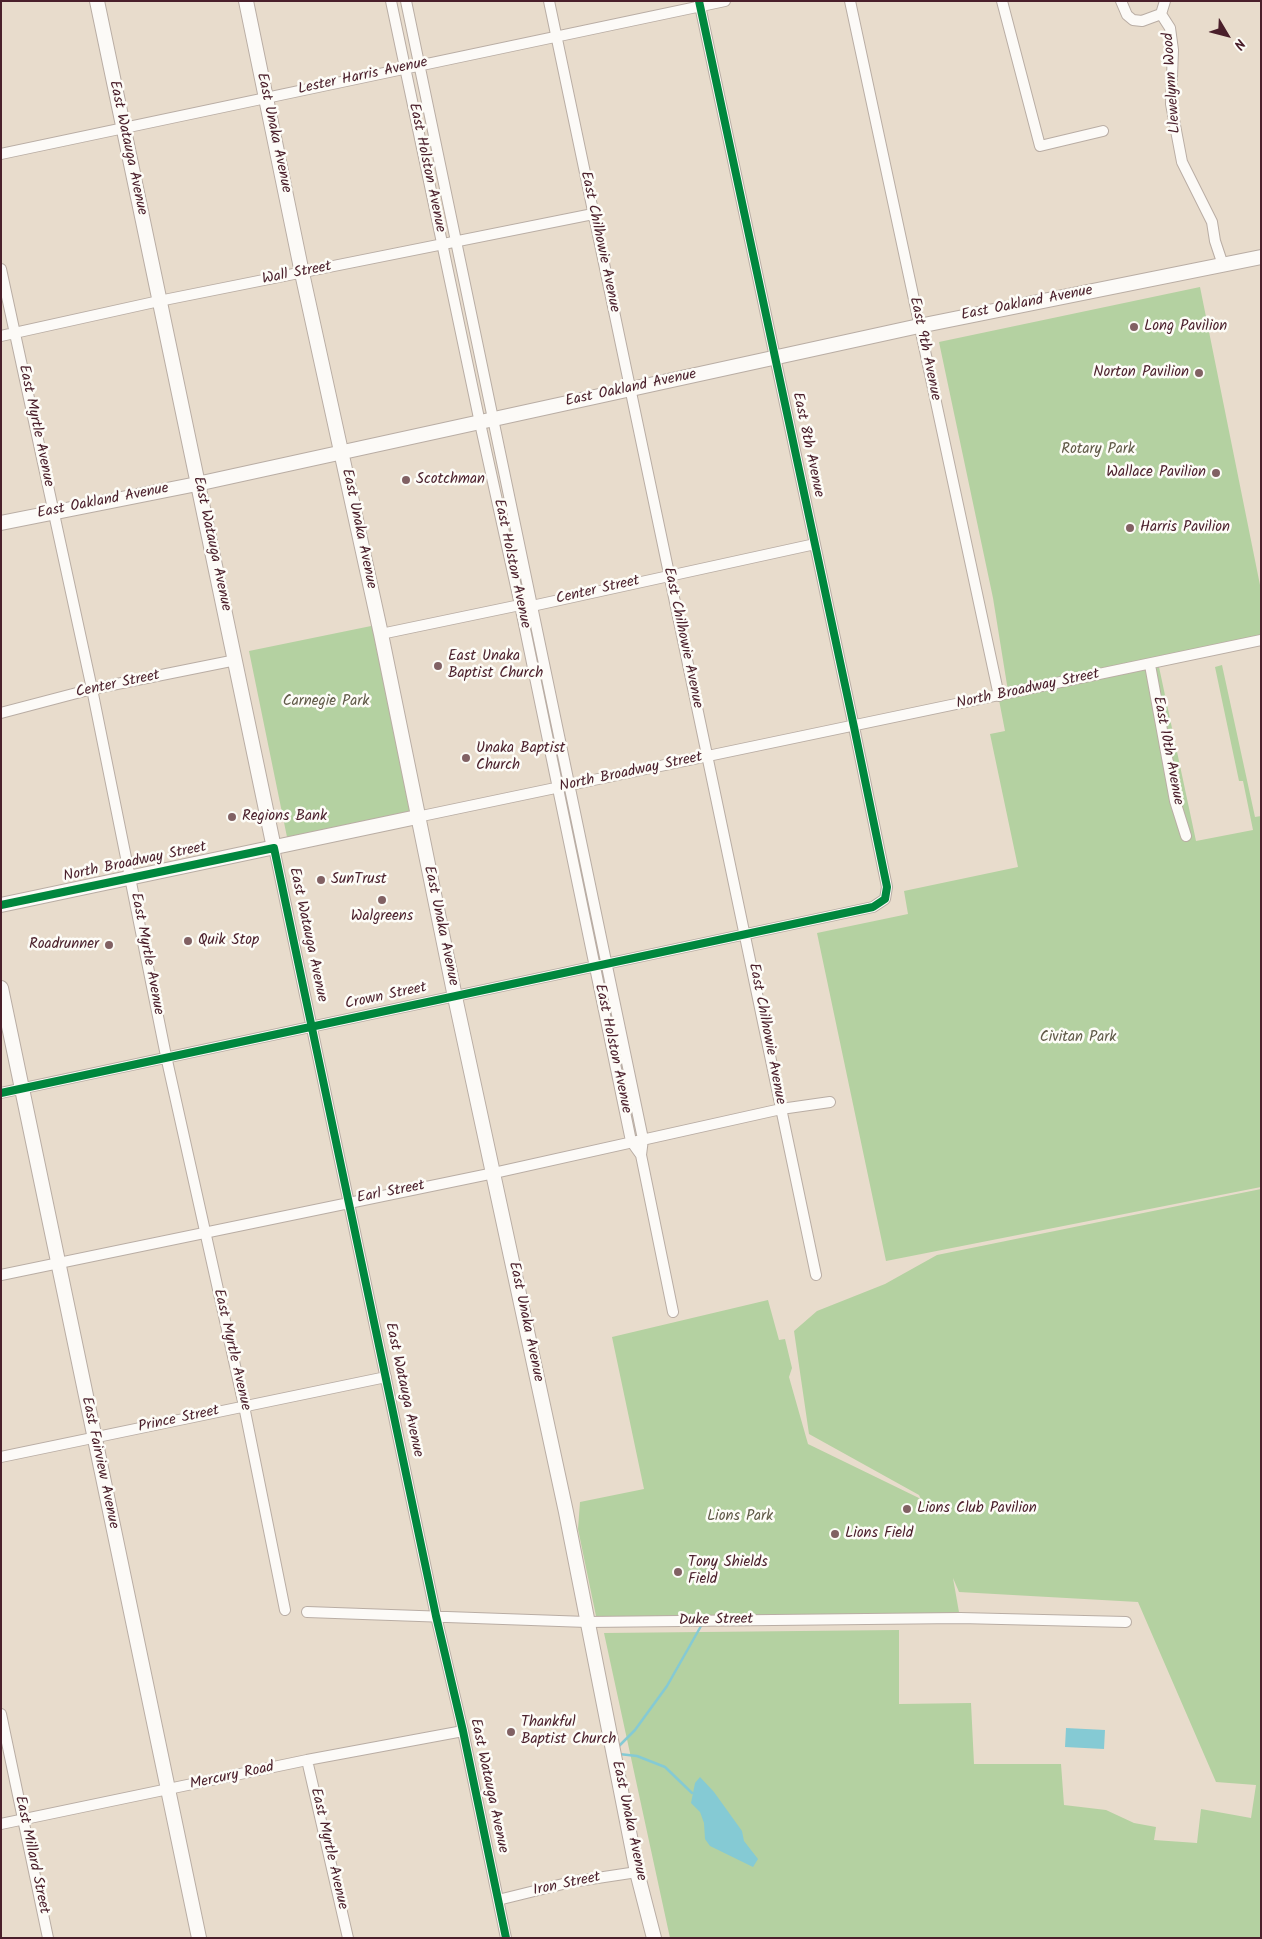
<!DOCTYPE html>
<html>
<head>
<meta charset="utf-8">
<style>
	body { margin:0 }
	#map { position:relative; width:1262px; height:1939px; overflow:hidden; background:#e8dccc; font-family:Kalam,sans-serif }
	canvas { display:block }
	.frame { position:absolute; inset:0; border:2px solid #4a1f2b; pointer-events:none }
	.north { position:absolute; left:1202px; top:10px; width:50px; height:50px; -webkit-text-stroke:4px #fdfcf7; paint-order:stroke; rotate:127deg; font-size:14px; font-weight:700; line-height:20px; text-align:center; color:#4a1f2b }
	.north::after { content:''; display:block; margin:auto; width:18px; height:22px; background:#4a1f2b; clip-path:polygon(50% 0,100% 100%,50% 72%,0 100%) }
</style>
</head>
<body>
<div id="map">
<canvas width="1262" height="1939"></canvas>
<div class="frame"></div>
<div class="north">N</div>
</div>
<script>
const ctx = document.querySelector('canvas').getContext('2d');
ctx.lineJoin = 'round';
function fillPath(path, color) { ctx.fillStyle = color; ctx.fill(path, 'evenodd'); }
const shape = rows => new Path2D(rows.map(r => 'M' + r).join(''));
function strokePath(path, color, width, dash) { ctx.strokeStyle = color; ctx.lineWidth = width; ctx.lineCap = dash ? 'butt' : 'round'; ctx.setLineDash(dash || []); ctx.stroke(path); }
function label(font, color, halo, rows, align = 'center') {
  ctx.font = font + ' Kalam,sans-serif'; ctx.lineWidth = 5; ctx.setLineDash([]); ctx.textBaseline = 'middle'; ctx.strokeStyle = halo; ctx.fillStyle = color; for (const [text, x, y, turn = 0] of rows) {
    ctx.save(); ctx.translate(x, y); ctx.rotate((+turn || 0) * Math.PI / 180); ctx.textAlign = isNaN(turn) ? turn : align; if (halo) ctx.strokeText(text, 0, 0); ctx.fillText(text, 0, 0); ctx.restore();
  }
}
const green = shape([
	[1200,287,1261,590,1261,637,1008,691,993,598,939,342],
	[376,625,414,811,287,837,249,651],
	[1222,665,1255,817,1261,816,1261,1187,886,1261,817,933,908,914,904,891,1018,867,990,734,1005,731,999,700,1159,667,1196,841,1253,830,1243,781,1239,781,1215,667],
	[1261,1189,1261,1938,670,1938,604,1633,899,1630,899,1704,971,1703,974,1764,1061,1764,1064,1805,1106,1810,1134,1823,1156,1827,1154,1840,1197,1843,1201,1809,1251,1818,1256,1785,1216,1782,1138,1602,959,1592,953,1578,960,1618,596,1616,578,1529,580,1502,644,1489,612,1337,768,1300,779,1340,785,1339,792,1368,789,1377,808,1444,921,1499,919,1495,809,1434,794,1331,817,1311,885,1284,937,1255]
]);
const water = shape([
	[1066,1728,1105,1730,1104,1749,1065,1747],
	[700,1777,714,1792,742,1831,744,1841,758,1859,753,1867,710,1846,705,1839,704,1823,700,1812,691,1803,695,1783]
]);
const stream = shape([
	[617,1748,635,1730,667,1686,701,1626],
	[619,1754,637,1756,665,1767,692,1793]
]);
const street = shape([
	[391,1,480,423,520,605,631,1141,641,1155],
	[406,1,643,1139,641,1155,673,1312],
	[549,1,816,1275],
	[850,1,999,696],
	[1002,1,1040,146,1103,131],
	[1121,1,1127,15,1133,20,1142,21,1161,14],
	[1165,1,1161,14,1170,28,1173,50,1171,104,1182,162,1212,222,1215,241,1223,265],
	[1,154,725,1],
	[1,269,92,689,166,1056,244,1406,285,1610],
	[1,336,159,301,593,214],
	[381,634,520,605,532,606,815,544],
	[1150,665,1175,801,1186,836],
	[1,713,92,689,236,660],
	[417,817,1261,640],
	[274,848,436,1616,463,1731,506,1938],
	[1,1093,873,907,885,899,887,887,854,727,699,1],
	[1,1275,494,1173,781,1109,830,1102],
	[1,1457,386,1377],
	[307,1612,587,1622,960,1618,1126,1622],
	[1,1714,48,1938],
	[307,1760,348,1938],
	[1,1824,307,1760,463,1731],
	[498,1900,571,1882,637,1872]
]);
const secondary = shape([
	[97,1,274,848],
	[246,1,302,273,381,634,455,997,566,1512,637,1872,654,1938],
	[1,523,197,484,919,326,1261,257],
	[1,905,417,817],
	[1,988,199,1938]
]);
const cycleway = shape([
	[1,905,274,848,436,1616,463,1731,506,1938],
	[1,1093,873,907,885,899,887,887,854,727,699,1]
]);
const markers = [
	[1134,327,5,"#816163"],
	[1199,373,5,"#816163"],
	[1216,473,5,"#816163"],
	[406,480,5,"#816163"],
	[1130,528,5,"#816163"],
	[438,666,5,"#816163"],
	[466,758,5,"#816163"],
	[232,817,5,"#816163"],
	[321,880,5,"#816163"],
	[382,900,5,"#816163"],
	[188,941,5,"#816163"],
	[109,945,5,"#816163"],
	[907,1509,5,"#816163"],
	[835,1534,5,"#816163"],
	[678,1572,5,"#816163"],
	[511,1732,5,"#816163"]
];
const streetNames = [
	["Lester Harris Avenue",363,77,-12],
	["Llewelynn Wood",1173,83,-94],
	["East Unaka Avenue",273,133,78],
	["East Watauga Avenue",127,148,78],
	["East Holston Avenue",426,168,78],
	["East Chilhowie Avenue",599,242,78],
	["Wall Street",297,274,-11],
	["East Oakland Avenue",1027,304,-11],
	["East 9th Avenue",924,349,78],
	["East Oakland Avenue",631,389,-12],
	["East Myrtle Avenue",35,426,78],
	["East 8th Avenue",807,445,78],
	["East Oakland Avenue",103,502,-11],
	["East Unaka Avenue",358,529,78],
	["East Watauga Avenue",211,544,78],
	["East Holston Avenue",511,564,78],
	["Center Street",598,591,-13],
	["East Chilhowie Avenue",682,638,78],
	["Center Street",118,685,-12],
	["North Broadway Street",1028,690,-12],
	["East 10th Avenue",1167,751,79],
	["North Broadway Street",631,773,-12],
	["North Broadway Street",135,863,-12],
	["East Unaka Avenue",440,926,78],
	["East Watauga Avenue",307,935,78],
	["East Myrtle Avenue",146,954,79],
	["Crown Street",386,997,-12],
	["East Chilhowie Avenue",766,1034,79],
	["East Holston Avenue",612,1049,78],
	["Earl Street",391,1193,-11],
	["East Unaka Avenue",525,1322,78],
	["East Myrtle Avenue",231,1350,77],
	["East Watauga Avenue",403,1390,78],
	["Prince Street",179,1420,-12],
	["East Fairview Avenue",99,1463,78],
	["Duke Street",716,1621,-1],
	["Mercury Road",232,1777,-12],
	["East Watauga Avenue",488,1786,78],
	["East Unaka Avenue",628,1821,78],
	["East Myrtle Avenue",328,1849,77],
	["East Millard Street",31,1855,78],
	["Iron Street",567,1885,-12]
];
const poiNames = [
	["Long Pavilion",1144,327],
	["Norton Pavilion",1189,373,"right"],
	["Wallace Pavilion",1206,473,"right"],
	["Scotchman",416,480],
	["Harris Pavilion",1140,528],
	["East Unaka",448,657],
	["Baptist Church",448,674],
	["Unaka Baptist",476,749],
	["Church",476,766],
	["Regions Bank",242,817],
	["SunTrust",331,880],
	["Walgreens",382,917,"center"],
	["Quik Stop",198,941],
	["Roadrunner",99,945,"right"],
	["Lions Club Pavilion",917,1509],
	["Lions Field",845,1534],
	["Tony Shields",688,1563],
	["Field",688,1580],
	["Thankful",521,1723],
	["Baptist Church",521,1740]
];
const parkNames = [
	["Rotary Park",1098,450],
	["Carnegie Park",326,702],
	["Civitan Park",1078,1038],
	["Lions Park",740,1517]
];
fillPath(green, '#b4d1a1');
fillPath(water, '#85cad4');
strokePath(stream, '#85cad4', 2.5);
strokePath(street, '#b9ada4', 12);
strokePath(secondary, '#b9ada4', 16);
strokePath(street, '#fcfaf7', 10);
strokePath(secondary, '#fcfaf7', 14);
strokePath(cycleway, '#00873e', 8);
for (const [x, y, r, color] of markers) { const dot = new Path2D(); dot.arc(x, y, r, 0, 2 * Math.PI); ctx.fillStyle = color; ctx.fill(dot); strokePath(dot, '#fdfcf7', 2); }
label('15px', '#4a1f2b', '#fdfcf7', streetNames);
label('15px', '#4a1f2b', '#fdfcf7', poiNames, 'left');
label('15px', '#605a48', '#fdfcf7', parkNames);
</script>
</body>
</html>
